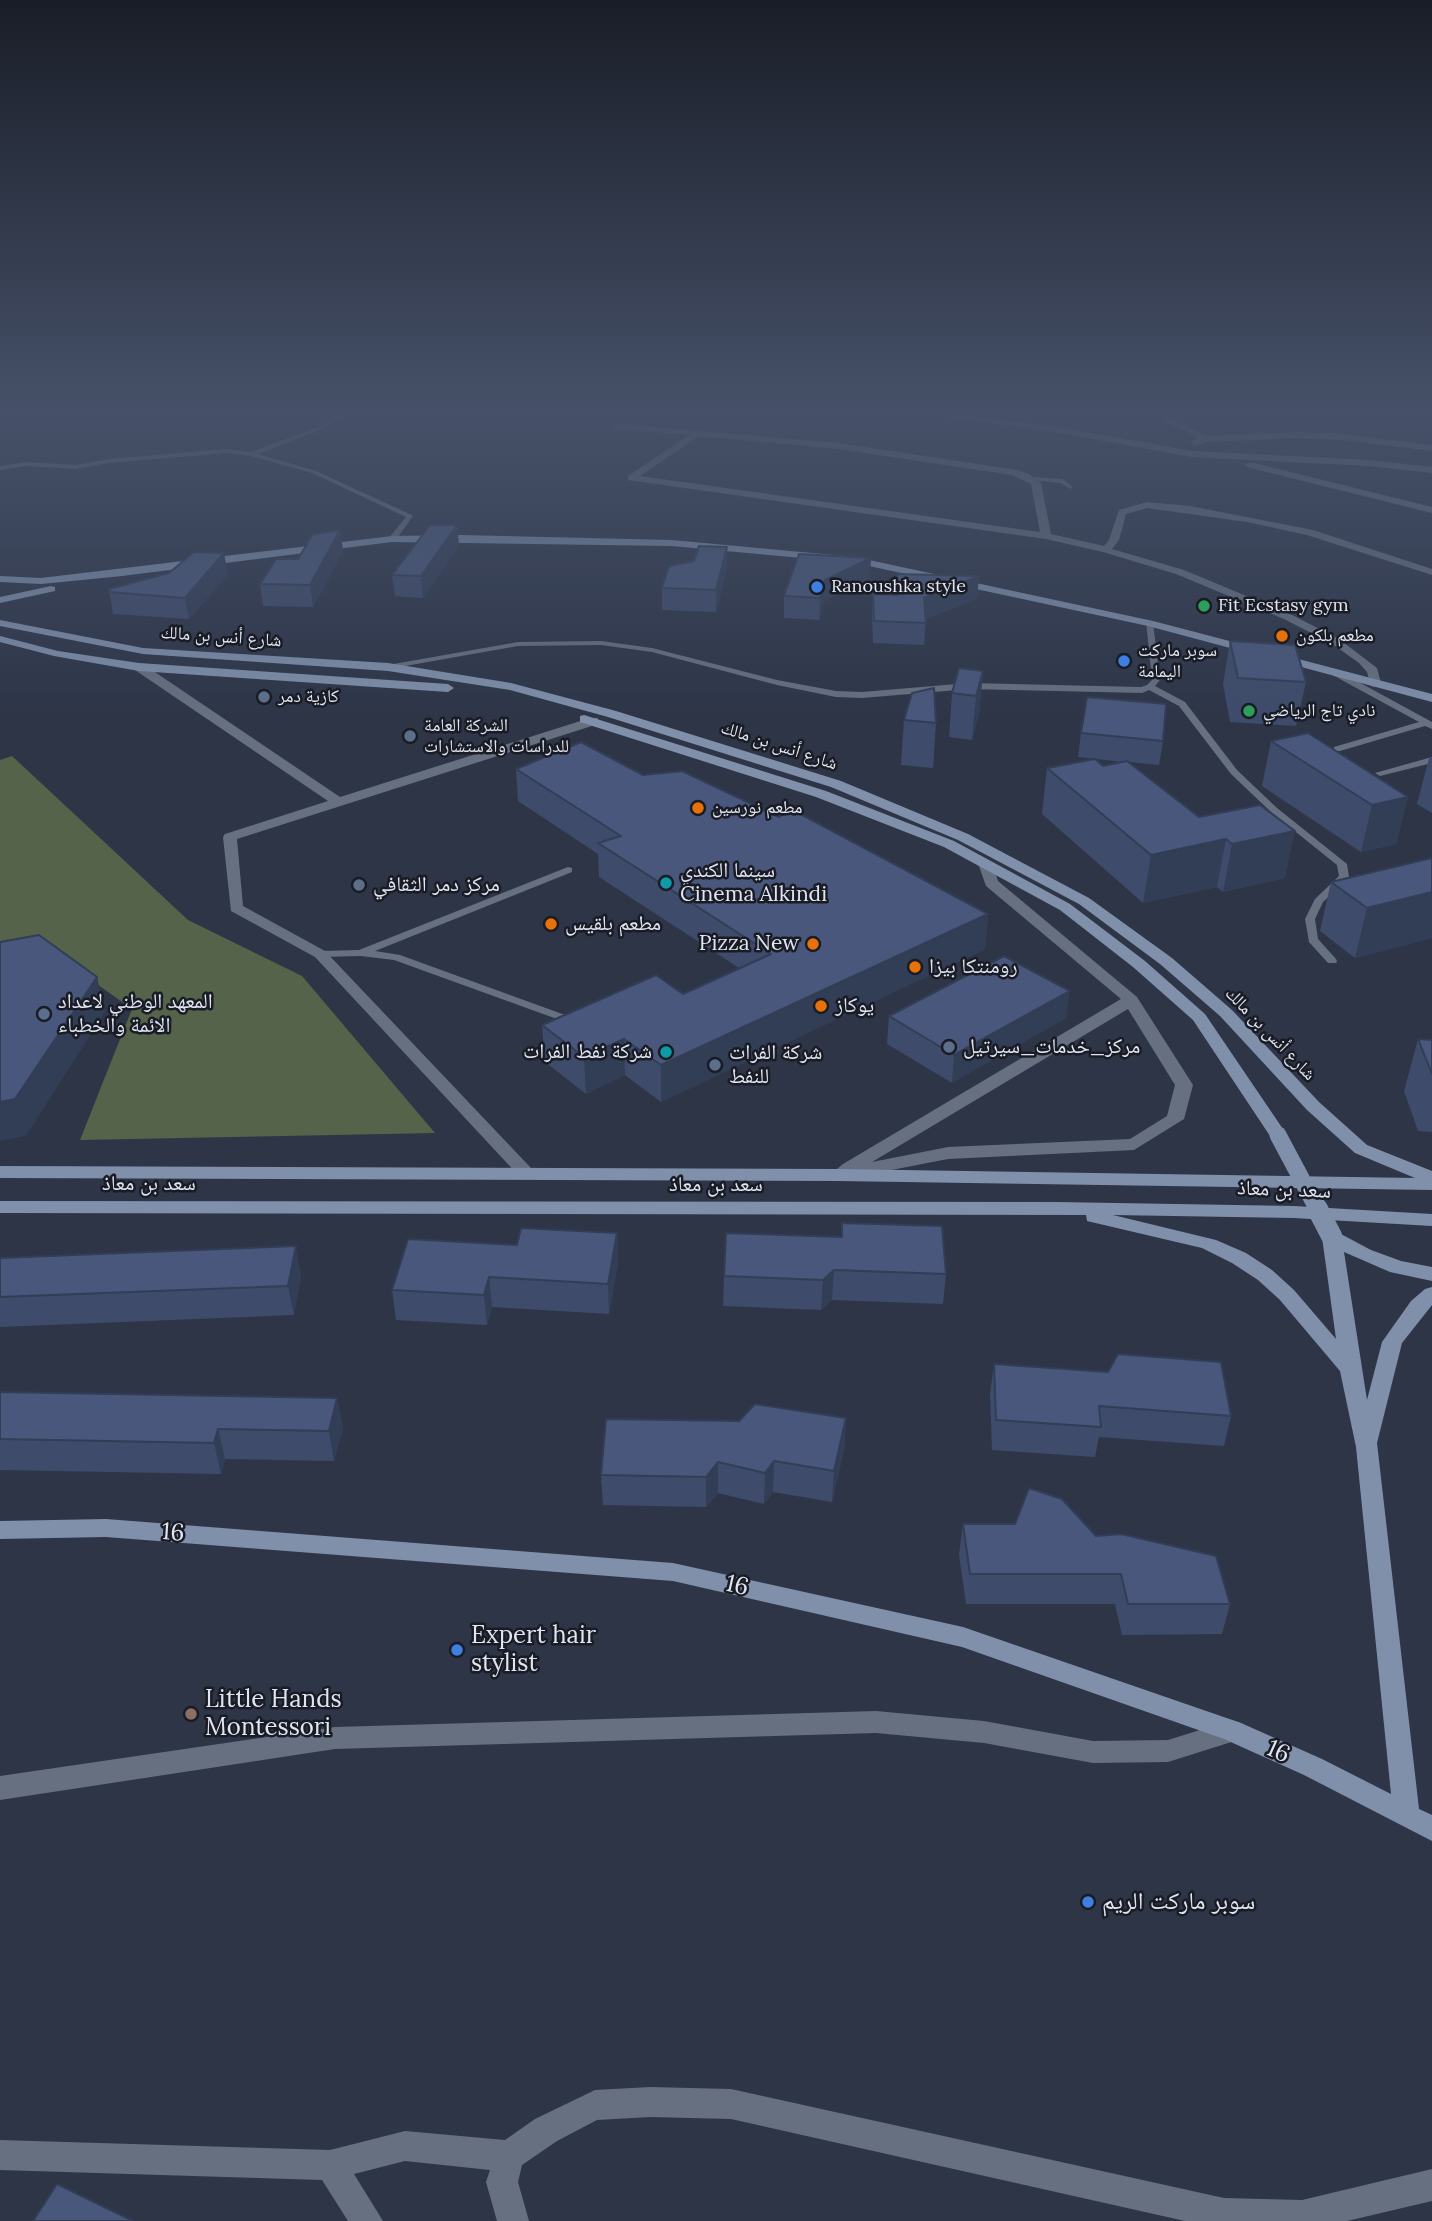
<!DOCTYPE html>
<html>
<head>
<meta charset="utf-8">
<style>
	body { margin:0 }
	canvas { display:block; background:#2d3547 }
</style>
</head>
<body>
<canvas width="1432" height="2221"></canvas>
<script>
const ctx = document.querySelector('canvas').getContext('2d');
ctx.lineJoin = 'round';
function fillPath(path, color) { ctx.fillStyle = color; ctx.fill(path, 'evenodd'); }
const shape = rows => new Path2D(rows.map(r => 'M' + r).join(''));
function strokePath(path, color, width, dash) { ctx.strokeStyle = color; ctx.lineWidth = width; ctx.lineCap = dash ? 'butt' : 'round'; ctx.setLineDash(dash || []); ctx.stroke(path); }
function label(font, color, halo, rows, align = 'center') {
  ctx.font = font + ' Lora,"Noto Naskh Arabic",serif'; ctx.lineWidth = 5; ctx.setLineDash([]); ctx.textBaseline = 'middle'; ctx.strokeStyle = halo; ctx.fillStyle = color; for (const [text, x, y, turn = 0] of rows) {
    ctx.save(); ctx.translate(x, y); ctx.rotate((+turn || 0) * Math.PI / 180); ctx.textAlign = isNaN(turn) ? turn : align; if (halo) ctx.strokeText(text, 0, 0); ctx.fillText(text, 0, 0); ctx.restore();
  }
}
const green = shape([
	[12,756,188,920,302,976,435,1133,80,1140,132,1009,53,953,0,961,0,760]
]);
const lane = shape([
	[336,409,342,409,341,414,369,409,372,411,340,418,325,428,258,454,316,471,412,515,413,516,395,541,388,539,406,517,312,473,251,456,226,453,109,463,76,469,26,466,0,470,0,466,26,462,76,465,109,459,226,449,251,452,321,426,335,415,336,409],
	[1032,477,1063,479,1073,487,1070,489,1061,483,1030,480,1030,478,1032,477],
	[1146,621,1153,623,1160,680,1155,686,1185,702,1237,770,1277,808,1347,864,1349,877,1323,902,1315,919,1318,939,1336,959,1337,961,1336,963,1328,963,1309,942,1305,919,1315,899,1339,876,1337,865,1271,812,1231,774,1179,706,1149,690,1142,693,969,689,862,698,836,697,777,685,652,652,601,645,518,646,388,669,384,667,388,665,518,642,601,641,652,648,777,680,836,691,862,692,969,683,1141,687,1147,685,1152,680,1146,621],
	[1327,668,1333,668,1432,722,1432,729,1425,726,1340,751,1334,751,1334,747,1419,722,1327,672,1327,668],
	[1432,757,1432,763,1380,776,1375,773,1432,757],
	[568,867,572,868,572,872,375,951,400,955,565,1015,567,1017,565,1019,557,1019,394,960,361,956,320,957,315,954,320,951,359,950,568,867]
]);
const street = shape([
	[893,409,914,409,1060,427,1192,451,1369,460,1432,467,1432,473,1369,466,1192,457,1060,433,893,409],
	[1151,409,1160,409,1170,418,1207,436,1297,432,1343,434,1432,445,1432,451,1343,440,1297,438,1206,442,1195,446,1191,443,1198,437,1164,422,1151,409],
	[618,424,839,443,1017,470,1029,474,1041,483,1051,534,1104,546,1109,540,1119,510,1147,502,1190,506,1313,530,1432,569,1432,575,1307,535,1247,522,1147,508,1126,514,1119,540,1112,549,1184,570,1292,615,1339,639,1377,668,1381,683,1375,687,1371,686,1367,672,1359,663,1331,643,1284,619,1176,574,1103,552,1046,539,628,480,628,476,689,435,615,429,615,425,618,424],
	[699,436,839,449,1012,475,1031,484,1040,532,640,476,699,436],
	[1250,462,1432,507,1432,513,1247,467,1245,465,1250,462],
	[135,664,143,664,340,797,590,718,598,718,598,724,237,839,243,906,325,951,531,1168,534,1172,531,1176,519,1176,315,957,231,911,223,837,225,834,328,801,135,670,135,664],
	[986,862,993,866,998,881,1137,997,1193,1085,1184,1119,1134,1150,948,1159,840,1180,834,1178,831,1174,843,1164,1121,999,986,886,979,866,986,862],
	[1128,1009,1175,1085,1167,1116,1130,1139,948,1147,872,1162,1128,1009],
	[876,1711,984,1721,1093,1741,1168,1740,1232,1720,1241,1723,1245,1731,1241,1739,1168,1762,1093,1763,984,1743,876,1733,335,1749,0,1800,0,1776,335,1727,876,1711],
	[650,2087,731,2089,1224,2198,1302,2200,1432,2169,1432,2201,1347,2221,1185,2221,731,2119,650,2117,597,2120,557,2141,522,2165,518,2182,529,2221,497,2221,486,2182,490,2170,405,2161,354,2174,383,2221,348,2221,322,2180,0,2170,0,2140,330,2150,405,2131,505,2140,535,2119,595,2090,650,2087]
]);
const secondary = shape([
	[461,535,672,540,855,557,1153,621,1432,694,1432,702,1148,626,855,563,672,546,392,542,122,576,41,584,0,582,0,576,41,578,392,536,461,535],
	[51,586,55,587,55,591,0,603,0,597,51,586],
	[0,620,143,648,388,663,511,683,616,711,841,781,968,834,1089,898,1172,958,1232,1010,1319,1102,1367,1145,1432,1171,1432,1190,837,1181,0,1178,0,1166,837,1169,1415,1178,1355,1153,1307,1110,1220,1016,1160,964,1079,904,958,840,831,787,608,717,510,690,388,671,143,654,0,626,0,620],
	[0,636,58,651,139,663,448,684,454,688,448,692,139,671,54,656,0,642,0,636],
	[584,715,826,791,954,841,1070,904,1145,961,1205,1014,1287,1135,1284,1139,1272,1139,1193,1020,1133,967,1060,910,944,847,816,797,580,722,580,716,584,715],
	[0,1201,1057,1202,1294,1206,1432,1214,1432,1226,1294,1218,1113,1215,1216,1240,1246,1253,1272,1270,1294,1290,1336,1339,1322,1237,1325,1233,1339,1233,1371,1250,1401,1261,1432,1267,1432,1281,1390,1272,1344,1252,1367,1400,1382,1342,1411,1301,1425,1289,1432,1287,1432,1305,1402,1343,1377,1443,1419,1809,1432,1815,1432,1841,1304,1775,1224,1739,962,1647,673,1581,106,1537,0,1539,0,1521,106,1519,673,1563,963,1627,1241,1723,1322,1759,1391,1794,1356,1447,1340,1371,1280,1300,1258,1280,1232,1263,1202,1248,1087,1221,1086,1215,0,1213,0,1201]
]);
const secondaryBridgeFar1 = shape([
	[1278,1135,1318,1210]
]);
const secondaryBridge = shape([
	[1317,1208,1332,1237]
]);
const wall = shape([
	[457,525,459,546,423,598,395,596,392,575],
	[340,530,343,551,313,607,263,606,260,584],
	[727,568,716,612,662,610,662,588],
	[228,574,189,619,113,614,109,589],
	[897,574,979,576,977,598,926,619,924,645,873,643,872,616,873,594,896,595],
	[870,579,824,601,819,620,784,618,784,596],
	[1230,641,1306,682,1296,726,1230,722,1223,684],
	[983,671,979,714,972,740,949,737,952,693],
	[904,720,936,723,933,768,901,765],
	[1081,733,1163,741,1159,765,1129,762,1199,817,1285,878,1223,892,1217,887,1143,903,1042,814,1047,768,1103,766,1123,762,1078,757],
	[1271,741,1408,797,1396,844,1361,852,1262,786],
	[1432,757,1432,813,1417,804,1429,758],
	[516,769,643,775,988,914,985,949,661,1102,625,1075,586,1094,545,1062,542,1025,683,994,739,968,599,877,598,854,518,801],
	[1432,858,1432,938,1355,958,1320,931,1331,882],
	[889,1016,1066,1018,952,1083,887,1044],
	[1418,1039,1432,1040,1432,1132,1418,1131,1404,1091],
	[842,1223,946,1274,943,1304,832,1300,821,1310,723,1306,724,1276,841,1237],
	[617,1233,618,1263,609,1314,492,1307,487,1325,396,1320,392,1290,517,1245],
	[0,1258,301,1276,294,1315,0,1327],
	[994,1364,1231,1416,1224,1446,1099,1437,1095,1457,992,1450,990,1394],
	[0,1392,337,1398,343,1428,334,1461,225,1459,221,1474,0,1470],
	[846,1418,844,1449,832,1502,773,1492,764,1504,718,1493,706,1507,603,1505,601,1475,739,1421],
	[963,1524,1015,1524,1096,1536,1230,1604,1222,1634,1122,1635,1115,1604,966,1604,959,1554]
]);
const shadedWall = shape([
	[457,525,459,546,423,598,421,576],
	[340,530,343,551,313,607,310,585],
	[727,547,727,568,716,612,716,590],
	[224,553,228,574,189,619,185,598],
	[871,558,870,579,824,601,819,620,820,598,825,580],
	[979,576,977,598,923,620,924,598],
	[983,671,979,714,972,740,976,696],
	[1408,797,1396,844,1361,852,1372,805],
	[1295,831,1285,878,1223,892,1232,844],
	[1226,839,1217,887,1143,903,1151,855],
	[1432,892,1432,938,1355,958,1367,908],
	[988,914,985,949,661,1102,661,1065],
	[97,977,105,1012,26,1136,0,1141,0,1102],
	[1070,991,1066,1018,952,1083,954,1055],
	[624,1039,625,1075,586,1094,584,1057],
	[617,1233,618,1263,609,1314,608,1284],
	[296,1246,301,1276,294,1315,288,1286],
	[834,1270,832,1300,821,1310,823,1280],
	[489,1277,492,1307,487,1325,484,1295],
	[337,1398,343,1428,334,1461,329,1431],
	[846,1418,844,1449,832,1502,834,1471],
	[218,1429,225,1459,221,1474,214,1443],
	[774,1461,773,1492,764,1504,765,1473],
	[718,1462,718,1493,706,1507,706,1477]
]);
const building = shape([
	[430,525,457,525,421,576,392,575,430,525],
	[340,530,310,585,260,584,276,559,298,559,313,534,340,530],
	[699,546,727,547,716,590,662,588,669,566,694,561,699,546],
	[194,552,224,553,185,598,109,592,109,589,169,573,194,552],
	[799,554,871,558,825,580,820,598,784,596,799,554],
	[897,574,979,576,924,598,926,623,874,621,873,594,898,595,897,574],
	[1230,641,1295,645,1306,682,1238,678,1230,641],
	[959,668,983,671,976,696,952,693,959,668],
	[934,688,936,723,904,720,912,693,934,688],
	[1087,697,1166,704,1163,741,1081,733,1087,697],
	[1308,733,1408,797,1372,805,1271,741,1308,733],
	[581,742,643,775,682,771,779,817,791,809,988,914,661,1065,624,1039,584,1057,542,1025,656,975,683,994,771,954,598,843,621,836,516,769,581,742],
	[1095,759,1103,766,1127,761,1199,817,1260,805,1295,831,1232,844,1226,839,1151,855,1047,768,1095,759],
	[1432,858,1432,892,1367,908,1331,882,1432,858],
	[39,935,97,977,15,1099,0,1102,0,942,39,935],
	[1004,956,1070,991,954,1055,889,1016,1004,956],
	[1418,1039,1432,1040,1432,1074,1418,1039],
	[842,1223,942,1226,946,1274,834,1270,823,1280,724,1276,726,1233,842,1237,842,1223],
	[521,1228,617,1233,608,1284,489,1277,484,1295,392,1290,408,1239,517,1245,521,1228],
	[296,1246,288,1286,0,1297,0,1258,296,1246],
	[1118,1354,1221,1362,1231,1416,1099,1406,1101,1427,996,1420,994,1364,1108,1372,1118,1354],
	[0,1392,337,1398,329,1431,218,1429,214,1443,0,1439,0,1392],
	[755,1404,846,1418,834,1471,774,1461,765,1473,718,1462,706,1477,601,1475,606,1419,739,1421,755,1404],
	[1029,1488,1062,1499,1096,1536,1121,1534,1216,1556,1230,1604,1128,1604,1121,1574,970,1574,963,1524,1015,1524,1029,1488],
	[57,2184,133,2221,33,2221,57,2184]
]);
const markers = [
	[817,587,7,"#3f7fe0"],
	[1204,606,7,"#2e9e5b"],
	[1282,636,7,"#e8710a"],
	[1124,661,7,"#3f7fe0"],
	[264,697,7,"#5c6f8a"],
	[1249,711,7,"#2e9e5b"],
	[410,736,7,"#5c6f8a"],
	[698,808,7,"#e8710a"],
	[666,883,7,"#0f9aa8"],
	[359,885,7,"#5c6f8a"],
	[551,924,7,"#e8710a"],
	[813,944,7,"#e8710a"],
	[915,967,7,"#e8710a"],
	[821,1006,7,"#e8710a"],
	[44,1014,7,"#5c6f8a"],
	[949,1047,7,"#5c6f8a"],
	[666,1052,7,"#0f9aa8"],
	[715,1065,7,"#5c6f8a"],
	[457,1650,7,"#3f7fe0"],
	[191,1714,7,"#8d6e63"],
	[1088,1902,7,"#3f7fe0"]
];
const farPoinames = [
	["Ranoushka style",831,587],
	["Fit Ecstasy gym",1218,606],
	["مطعم بلكون",1296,636],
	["سوبر ماركت",1138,651],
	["اليمامة",1138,672],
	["كازية دمر",278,697],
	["نادي تاج الرياضي",1263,711],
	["الشركة العامة",424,726],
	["للدراسات والاستشارات",424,747],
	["مطعم نورسين",712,808]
];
const farStreetnames = [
	["شارع أنس بن مالك",221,637,4],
	["شارع أنس بن مالك",779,746,18],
	["شارع أنس بن مالك",1270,1034,46]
];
const poiNames = [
	["سينما الكندي",680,871],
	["Cinema Alkindi",680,895],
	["مركز دمر الثقافي",373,885],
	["مطعم بلقيس",565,924],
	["Pizza New",799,944,"right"],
	["رومنتكا بيزا",929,967],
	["المعهد الوطني لاعداد",58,1002],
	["الائمة والخطباء",58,1026],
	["يوكاز",835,1006],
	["مركز_خدمات_سيرتيل",963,1047],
	["شركة نفط الفرات",652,1052,"right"],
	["شركة الفرات",729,1053],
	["للنفط",729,1077]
];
const streetNames = [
	["سعد بن معاذ",149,1184],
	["سعد بن معاذ",716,1185],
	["سعد بن معاذ",1284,1190,2]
];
const nearStreetnames = [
	["16",173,1533,4],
	["16",737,1586,13],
	["16",1278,1752,24]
];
const nearPoinames = [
	["Expert hair",471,1636],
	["stylist",471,1664],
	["Little Hands",205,1700],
	["Montessori",205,1728],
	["سوبر ماركت الريم",1102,1902]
];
fillPath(green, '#546349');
fillPath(lane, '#667080');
fillPath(street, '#667080');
fillPath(secondary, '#8090aa');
strokePath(secondaryBridgeFar1, '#8090aa', 17);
strokePath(secondaryBridge, '#8090aa', 21);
fillPath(wall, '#3e4b6a');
fillPath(shadedWall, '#323d56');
fillPath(building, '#48577b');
strokePath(building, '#323d56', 2);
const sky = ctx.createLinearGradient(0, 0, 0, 720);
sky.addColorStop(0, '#191d27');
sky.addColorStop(0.57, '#465169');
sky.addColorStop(1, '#46516900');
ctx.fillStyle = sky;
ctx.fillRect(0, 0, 1432, 720);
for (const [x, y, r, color] of markers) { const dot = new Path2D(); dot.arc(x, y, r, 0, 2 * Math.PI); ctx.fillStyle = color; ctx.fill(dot); strokePath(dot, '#191c25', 2.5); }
label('18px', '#e0e5f1', '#191c25', farPoinames, 'left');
label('18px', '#e0e5f1', '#191c25', farStreetnames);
label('21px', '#e0e5f1', '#191c25', poiNames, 'left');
label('21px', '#e0e5f1', '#191c25', streetNames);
label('24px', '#e0e5f1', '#191c25', nearStreetnames);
label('24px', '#e0e5f1', '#191c25', nearPoinames, 'left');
</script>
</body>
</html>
